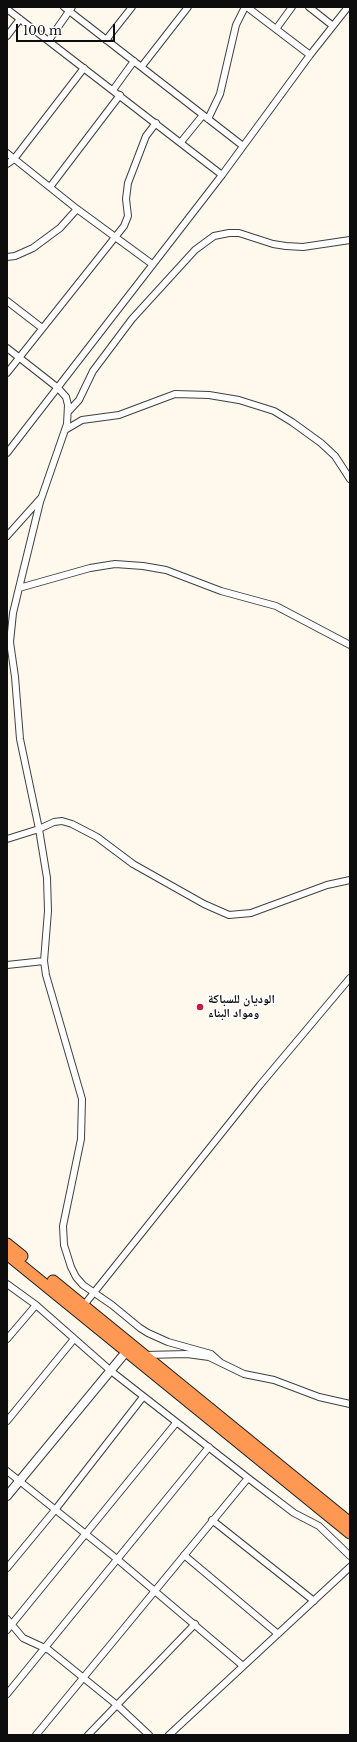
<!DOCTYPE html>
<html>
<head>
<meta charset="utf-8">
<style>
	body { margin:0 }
	#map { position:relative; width:357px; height:1742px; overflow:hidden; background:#fff8ec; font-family:"Libre Baskerville",serif }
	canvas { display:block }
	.frame { position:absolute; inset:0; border:8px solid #0d0d0d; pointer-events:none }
	.scale { position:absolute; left:16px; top:24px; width:99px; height:18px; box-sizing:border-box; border:2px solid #0d0d0d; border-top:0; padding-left:5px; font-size:12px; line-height:14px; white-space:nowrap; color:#0d0d0d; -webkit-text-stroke:3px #fff; paint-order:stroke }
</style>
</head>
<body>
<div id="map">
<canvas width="357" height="1742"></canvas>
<div class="frame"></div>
<div class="scale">100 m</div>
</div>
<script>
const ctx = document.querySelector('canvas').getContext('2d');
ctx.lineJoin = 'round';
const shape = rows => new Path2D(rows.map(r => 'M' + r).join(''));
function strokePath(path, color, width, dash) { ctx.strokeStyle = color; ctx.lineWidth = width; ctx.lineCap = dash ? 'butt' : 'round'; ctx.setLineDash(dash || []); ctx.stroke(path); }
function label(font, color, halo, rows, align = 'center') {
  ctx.font = font + ' "Libre Baskerville","Noto Naskh Arabic",serif'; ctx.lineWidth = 4; ctx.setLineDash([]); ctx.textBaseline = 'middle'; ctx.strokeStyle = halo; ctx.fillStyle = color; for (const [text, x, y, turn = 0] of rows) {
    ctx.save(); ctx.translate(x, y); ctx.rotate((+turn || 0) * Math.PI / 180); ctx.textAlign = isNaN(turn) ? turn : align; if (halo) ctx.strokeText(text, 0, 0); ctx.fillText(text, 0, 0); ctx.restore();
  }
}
const minor = shape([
	[64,7,243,146],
	[247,7,310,55],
	[309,7,333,26],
	[7,9,222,175],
	[276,29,292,7],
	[7,36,20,19],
	[49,40,72,7],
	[106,40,132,7],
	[142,66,188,7],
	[113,90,134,61],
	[208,119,220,94,236,25,245,7],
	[181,142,203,115],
	[7,153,77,209,152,264],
	[7,164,14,159,84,68],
	[50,187,120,95],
	[7,257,15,256,33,248,60,228,77,209],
	[7,301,42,328],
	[7,348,58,388,66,397,68,405,67,424,40,502,19,588,13,613,10,642,15,677,20,739,39,829,47,878,48,911,44,961,46,975,82,1099,81,1139,63,1226,64,1245,71,1267,76,1277,83,1285,112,1305,140,1328,148,1333,168,1342,211,1354,220,1362],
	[7,373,124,226,128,216,126,199,128,183,146,136,156,123],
	[68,412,79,400,93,371,132,319,195,250,214,236,229,233,239,233,273,244,286,246,303,247,350,240],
	[65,430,82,420,119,415,175,394,209,395,239,400,274,411,292,422,321,443,335,456,350,479],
	[7,453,222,175,310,55,348,7],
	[7,536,41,498],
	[19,588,90,568,115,564,143,566,166,570,221,591,276,606,350,645],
	[7,839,39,829,54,822,62,821,72,824,97,837,133,864,204,904,229,915,251,913,327,885,350,880],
	[7,965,44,961],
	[7,1284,36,1305,111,1371,248,1478,294,1513,319,1526,350,1556],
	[84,1305,260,1085,350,978],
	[7,1339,36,1305],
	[145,1355,187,1354,209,1357,244,1374,274,1380,319,1397,350,1404],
	[7,1421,74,1339],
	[7,1471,117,1559,243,1666],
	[212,1520,314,1601],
	[184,1555,278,1634],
	[7,1568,55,1510,143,1397],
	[7,1619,23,1638,49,1650,117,1705,149,1735],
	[7,1630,176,1423],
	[7,1694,209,1447],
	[36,1735,248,1478],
	[88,1735,195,1624],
	[169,1735,350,1567]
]);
const tertiary = shape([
	[7,1496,130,1347]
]);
const trunk = shape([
	[7,1244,22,1256],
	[7,1254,350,1533],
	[53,1281,350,1523]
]);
const markers = [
	[200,1007,4,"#c81944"]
];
const poiNames = [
	["الوديان للسباكة",208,1000],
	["ومواد البناء",208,1014]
];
strokePath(minor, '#404040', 8);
strokePath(tertiary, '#404040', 10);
strokePath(trunk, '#1e1e1e', 13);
strokePath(minor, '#fff', 6);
strokePath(tertiary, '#fff', 8);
strokePath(trunk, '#ff9853', 11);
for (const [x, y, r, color] of markers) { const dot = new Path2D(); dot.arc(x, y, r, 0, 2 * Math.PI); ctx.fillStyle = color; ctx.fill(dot); strokePath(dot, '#fff', 1.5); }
label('bold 12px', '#0d0d0d', '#fff', poiNames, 'left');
</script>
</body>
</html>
